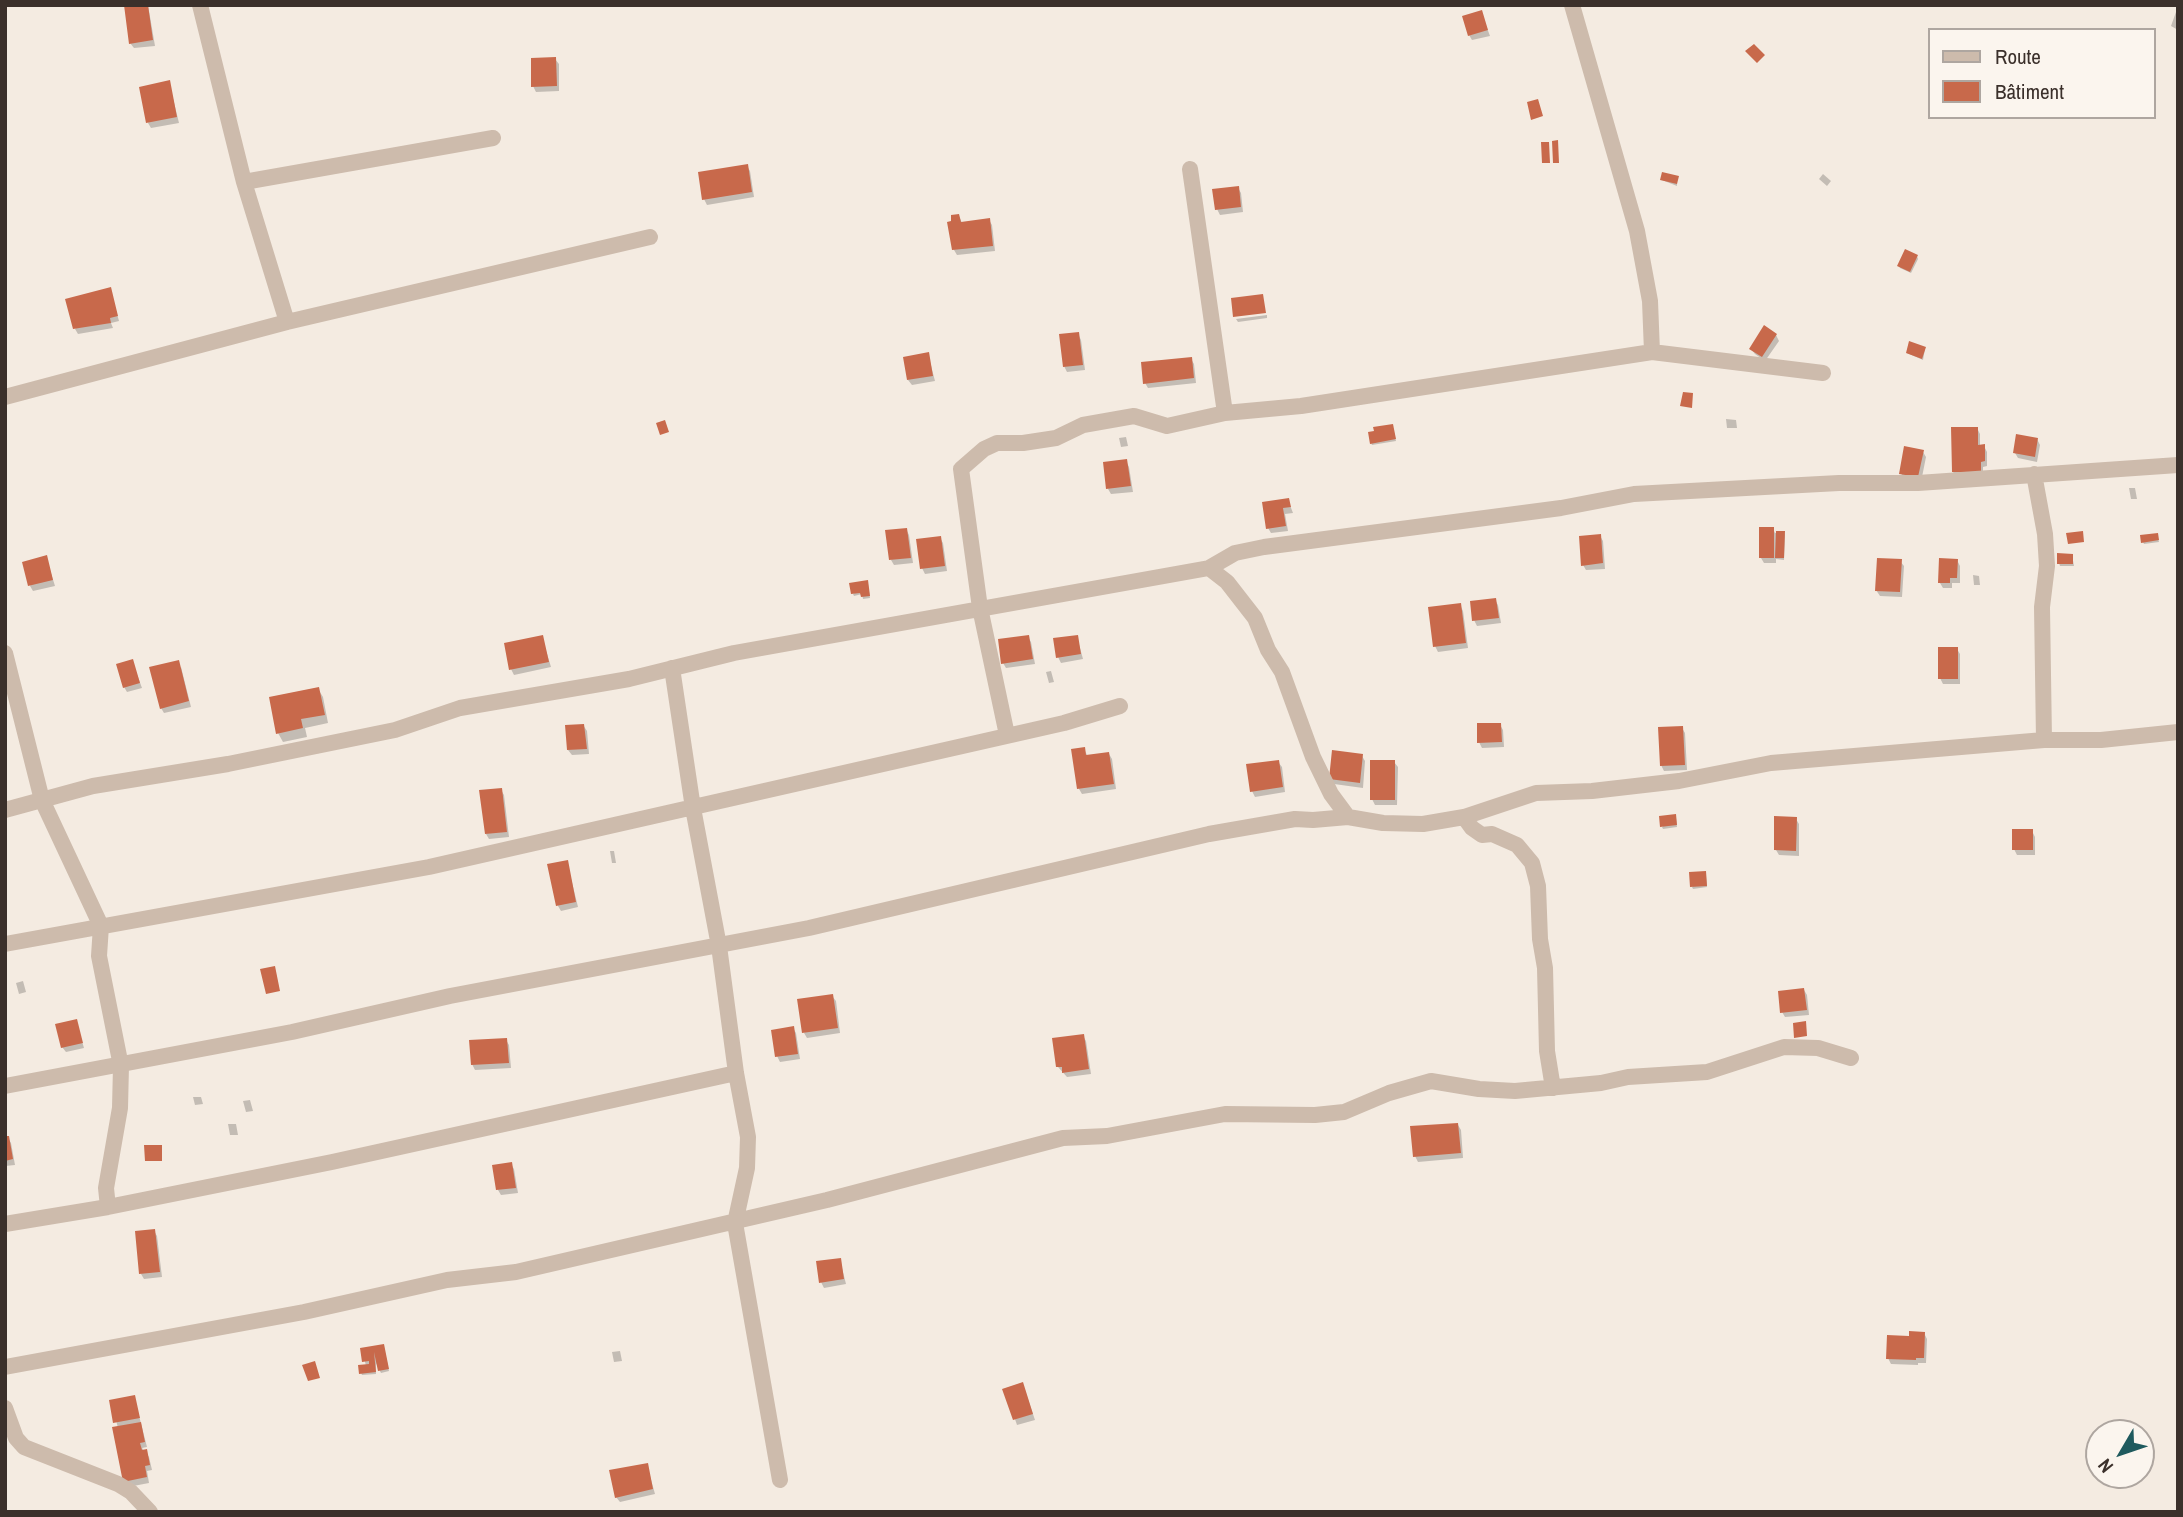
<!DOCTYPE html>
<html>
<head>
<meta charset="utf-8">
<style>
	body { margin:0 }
	#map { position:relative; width:2183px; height:1517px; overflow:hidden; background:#f4ebe1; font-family:"Archivo Narrow",sans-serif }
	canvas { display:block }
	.frame { position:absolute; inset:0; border:7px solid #3b302b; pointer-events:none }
	.legend { position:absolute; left:1928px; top:28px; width:228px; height:91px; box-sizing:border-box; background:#fbf5ee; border:2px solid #aea6a0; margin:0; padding:9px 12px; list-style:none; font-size:21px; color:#3b302b }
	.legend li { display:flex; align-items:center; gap:14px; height:35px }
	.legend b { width:35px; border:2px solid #aea6a0 }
	.north { position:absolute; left:2085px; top:1419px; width:70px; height:70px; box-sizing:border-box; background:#fbf5ee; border:2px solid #aea6a0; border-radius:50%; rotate:231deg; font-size:19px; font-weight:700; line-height:28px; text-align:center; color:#3b302b }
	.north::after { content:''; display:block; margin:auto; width:24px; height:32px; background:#1f5a5e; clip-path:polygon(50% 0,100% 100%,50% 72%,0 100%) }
</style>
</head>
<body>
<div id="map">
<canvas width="2183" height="1517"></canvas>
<div class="frame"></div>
<ul class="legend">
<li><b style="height:9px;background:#cdbbac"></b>Route</li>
<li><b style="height:19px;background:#c8694b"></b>Bâtiment</li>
</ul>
<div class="north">N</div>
</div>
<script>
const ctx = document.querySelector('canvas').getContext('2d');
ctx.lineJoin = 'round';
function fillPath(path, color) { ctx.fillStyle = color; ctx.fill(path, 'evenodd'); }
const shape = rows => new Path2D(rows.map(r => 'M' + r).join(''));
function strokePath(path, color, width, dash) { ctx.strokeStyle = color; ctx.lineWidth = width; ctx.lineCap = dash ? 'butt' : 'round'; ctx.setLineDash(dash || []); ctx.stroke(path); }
const shadow = shape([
	[148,5,155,46,134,48,130,43],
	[1481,12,1490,36,1472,40,1469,35],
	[2176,12,2178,12,2178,30,2171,26],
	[555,59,559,64,559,91,536,92,533,86],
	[169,82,179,123,151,128,148,123],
	[747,166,750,171,754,197,707,205,704,199],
	[1823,174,1831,181,1827,186,1819,179],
	[1677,177,1677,186,1662,180],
	[1238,188,1241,193,1243,212,1220,215,1217,209],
	[959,216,962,223,989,220,992,225,995,251,957,255,954,250],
	[1917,256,1918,259,1911,273,1900,268,1899,266],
	[110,289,119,321,111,323,113,328,78,334,75,329],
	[1267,315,1267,318,1238,322,1236,319],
	[1078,334,1081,340,1085,370,1067,372,1064,366],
	[1776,335,1779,341,1765,361,1755,354,1751,349],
	[1925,349,1923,360,1907,353],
	[928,354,935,381,912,385,908,380],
	[1191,359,1194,364,1196,383,1148,388,1145,383],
	[1726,419,1736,420,1737,428,1727,428],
	[1393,428,1396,441,1372,445,1371,443],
	[1977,428,1980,434,1980,446,1984,446,1987,452,1987,466,1983,467,1983,477,1956,477,1953,472],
	[1126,437,1128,446,1121,447,1119,438],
	[2037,439,2040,445,2037,462,2018,458,2015,453],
	[1923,452,1926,457,1921,482,1904,479,1901,473],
	[1126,461,1129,467,1133,492,1111,494,1108,489],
	[2129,488,2135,488,2137,499,2131,499],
	[1288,500,1293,513,1285,514,1288,531,1271,533,1268,528],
	[906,529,909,535,913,563,894,565,891,560],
	[1773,529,1775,533,1784,533,1785,535,1784,560,1776,559,1776,563,1764,563,1761,558],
	[2157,534,2159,542,2144,544,2143,542],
	[1600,536,1603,541,1605,569,1586,570,1583,565],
	[940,538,943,543,947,571,925,574,922,568],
	[2072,555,2074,566,2060,566,2059,563],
	[46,557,55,586,33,591,30,586],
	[1957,560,1960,566,1960,583,1952,583,1952,588,1943,588,1940,583],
	[1900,561,1904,566,1902,597,1880,596,1876,590],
	[1973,575,1979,576,1980,585,1974,585],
	[868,584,870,598,863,599,862,594,854,596,853,594],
	[1495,600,1498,605,1501,623,1477,626,1474,620],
	[1460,605,1463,611,1468,648,1438,652,1435,646],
	[542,637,551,667,514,675,511,669],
	[1028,637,1031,642,1035,664,1006,668,1003,663],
	[1077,637,1083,659,1061,663,1058,657],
	[1957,649,1960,654,1960,684,1943,684,1940,678],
	[132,661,142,688,127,692,124,687],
	[181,667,191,707,164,713,161,708],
	[1051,671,1054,682,1049,683,1046,672],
	[318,689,323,697,328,723,305,728,307,737,283,742,278,733],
	[583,725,587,731,589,754,572,755,568,750],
	[1500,725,1503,730,1504,747,1482,748,1479,742],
	[1682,728,1685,733,1687,770,1664,771,1661,765],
	[1084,749,1088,757,1109,754,1112,759,1116,789,1082,794,1079,789,1073,750],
	[1362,756,1365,761,1363,788,1334,784,1331,779],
	[1278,762,1282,767,1285,792,1255,797,1252,791],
	[1394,762,1398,767,1397,805,1375,805,1372,799],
	[501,790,504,795,509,837,489,839,486,834],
	[1676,818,1677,827,1663,829,1662,827],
	[1796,819,1799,824,1799,856,1779,855,1776,850],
	[2032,831,2035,837,2035,855,2017,855,2014,849],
	[610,851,614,851,616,863,612,863],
	[567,862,578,907,561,911,558,906],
	[1706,875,1707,887,1693,889,1692,887],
	[23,981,26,992,19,994,16,983],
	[1804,990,1807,995,1809,1015,1785,1017,1782,1012],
	[832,996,836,1001,840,1033,807,1038,804,1033],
	[76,1021,84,1048,66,1052,62,1047],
	[793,1028,796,1033,800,1059,780,1062,777,1056],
	[1083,1036,1086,1041,1091,1074,1067,1077,1058,1067],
	[506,1040,509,1045,511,1068,475,1070,472,1064],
	[193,1097,201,1097,203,1104,195,1105],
	[250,1100,253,1111,246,1112,243,1101],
	[228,1124,236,1124,238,1135,230,1135],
	[1458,1125,1461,1130,1463,1158,1418,1162,1415,1156],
	[5,1138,8,1138,11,1143,15,1165,5,1166],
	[511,1164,514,1169,518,1193,501,1195,498,1190,494,1166],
	[154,1231,157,1236,162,1277,144,1279,141,1274],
	[840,1260,846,1284,824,1288,821,1282],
	[1924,1333,1927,1339,1926,1363,1918,1363,1918,1365,1891,1364,1888,1358],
	[384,1348,389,1371,381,1373,376,1363,376,1374,362,1375,361,1373,366,1366,362,1349],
	[620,1351,622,1361,614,1362,612,1352],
	[1005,1390,1025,1390,1035,1420,1017,1425],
	[134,1396,147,1447,142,1448,149,1457,152,1470,147,1471,149,1483,128,1487,118,1428,111,1401],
	[647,1465,655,1494,620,1502,616,1497]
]);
const building = shape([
	[124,5,148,5,153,40,129,44],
	[1482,10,1488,30,1468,36,1462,16],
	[1754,44,1765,55,1757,63,1745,51],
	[556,57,557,86,531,87,531,58],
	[170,80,177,117,146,123,139,87],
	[1538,99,1543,116,1531,120,1527,102],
	[1558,140,1559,163,1553,163,1552,141],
	[1541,142,1549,142,1550,163,1542,163],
	[748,164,752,192,702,200,698,172],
	[1662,172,1679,176,1677,184,1660,180],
	[1239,186,1241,207,1215,210,1212,189],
	[959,214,961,222,990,218,993,246,952,250,947,222,951,221,951,215],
	[1905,249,1918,255,1910,272,1897,266],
	[111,287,118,316,110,318,111,323,73,329,65,299],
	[1263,294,1266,313,1233,317,1231,298],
	[1764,325,1777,334,1762,357,1749,349],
	[1079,332,1083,365,1063,367,1059,334],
	[1909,341,1926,347,1922,359,1906,353],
	[929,352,933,376,907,380,903,357],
	[1192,357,1194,378,1143,384,1141,362],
	[1683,392,1693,393,1692,408,1680,406],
	[665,420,669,432,660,435,656,423],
	[1393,424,1396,439,1370,444,1368,432,1374,431,1373,427],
	[1951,427,1978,427,1978,445,1985,444,1985,461,1981,462,1981,472,1952,472],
	[2016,434,2038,438,2035,457,2013,453],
	[1904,446,1924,450,1918,477,1899,474],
	[1127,459,1131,486,1106,489,1103,462],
	[1289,498,1291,507,1283,508,1286,526,1266,529,1262,502],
	[1759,527,1774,527,1774,558,1759,558],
	[907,528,911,558,889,560,885,530],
	[1776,531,1785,531,1784,558,1775,558],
	[2083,531,2084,542,2068,544,2066,533],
	[2158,533,2159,540,2141,543,2140,535],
	[1601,534,1603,563,1581,566,1579,536],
	[941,536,945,566,920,569,916,539],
	[2057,553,2073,554,2073,564,2057,564],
	[47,555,53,580,28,586,22,562],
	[1877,558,1902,559,1900,592,1875,591],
	[1939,558,1958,559,1957,578,1950,578,1950,583,1938,583],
	[868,580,870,596,861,597,860,593,851,594,849,583],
	[1496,598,1499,618,1472,621,1470,601],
	[1461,603,1466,643,1433,647,1428,607],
	[543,635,549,662,509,670,504,643],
	[1029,635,1033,659,1001,664,998,639],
	[1078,635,1081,654,1056,658,1053,638],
	[1938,647,1958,647,1958,679,1938,679],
	[133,659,140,683,123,688,116,664],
	[179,660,189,701,160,709,149,667],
	[319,687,325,715,301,719,303,728,276,734,269,697],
	[1477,723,1501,723,1502,742,1477,743],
	[584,724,587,749,567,750,565,725],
	[1683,726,1685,765,1660,766,1658,727],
	[1085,747,1086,755,1109,752,1114,784,1077,789,1071,749],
	[1332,750,1363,754,1360,783,1329,779],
	[1279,760,1283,787,1250,792,1246,764],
	[1370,760,1395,760,1395,800,1370,800],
	[502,788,507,832,485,834,479,790],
	[1676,814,1677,825,1660,827,1659,816],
	[1774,816,1797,817,1796,851,1774,850],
	[2012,829,2033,829,2033,850,2012,850],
	[568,860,576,902,556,906,547,864],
	[1706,871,1707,886,1690,887,1689,872],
	[275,966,280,991,266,994,260,969],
	[1804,988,1807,1010,1780,1013,1778,991],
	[833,994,838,1028,802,1033,797,999],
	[77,1019,83,1043,61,1048,55,1024],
	[1806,1021,1807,1036,1794,1038,1793,1023],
	[794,1026,798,1054,775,1057,771,1030],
	[1084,1034,1089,1069,1062,1073,1062,1067,1056,1067,1052,1038],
	[507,1038,509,1063,471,1065,469,1040],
	[1458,1123,1461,1153,1413,1157,1410,1126],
	[5,1136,9,1136,13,1159,5,1161],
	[144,1145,162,1145,162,1161,145,1161],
	[512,1162,516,1188,496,1190,492,1165],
	[155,1229,160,1272,139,1274,135,1231],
	[841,1258,844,1279,819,1283,816,1261],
	[1909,1331,1925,1332,1924,1358,1916,1358,1916,1360,1886,1359,1887,1335,1909,1336],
	[384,1344,389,1369,378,1371,374,1352,376,1372,359,1374,358,1365,369,1364,369,1361,362,1362,360,1348],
	[315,1361,320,1378,308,1381,302,1365],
	[1023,1382,1033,1414,1013,1420,1002,1389],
	[135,1395,140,1418,113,1423,109,1400],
	[141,1422,145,1442,140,1443,142,1450,147,1449,150,1465,145,1466,147,1477,123,1482,112,1427],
	[648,1463,653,1489,615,1498,609,1470]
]);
const street = shape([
	[200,5,244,182,287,322],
	[1572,5,1637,231,1650,301,1652,352],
	[1190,169,1225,413],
	[244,182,493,138],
	[5,397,287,322,650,237],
	[2034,474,2045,534,2047,566,2042,607,2044,740],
	[1209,568,1227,582,1255,618,1268,650,1282,672,1313,757,1331,794,1348,817],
	[5,653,42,800,101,926,99,956,121,1066,120,1108,106,1188,108,1207],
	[672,668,693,808,719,946,736,1073,748,1137,747,1168,735,1223,780,1480],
	[1007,735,980,608,961,469,984,449,997,443,1023,443,1056,438,1083,425,1134,416,1167,426,1225,413,1301,406,1652,352,1823,373],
	[5,810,93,786,228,764,395,730,460,708,629,679,734,653,1209,568,1235,553,1264,547,1561,508,1634,494,1839,483,1918,483,2178,465],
	[1464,817,1472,828,1482,835,1492,834,1517,845,1532,863,1538,886,1540,939,1545,968,1547,1051,1553,1088],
	[5,944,429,867,1064,723,1120,706],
	[5,1086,292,1032,450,996,809,928,1209,834,1295,819,1313,820,1348,817,1383,823,1423,824,1464,817,1536,793,1592,791,1679,781,1771,763,2044,740,2101,740,2178,732],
	[5,1224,108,1207,332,1162,736,1073],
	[5,1367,304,1312,447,1280,516,1272,827,1200,1063,1138,1107,1136,1225,1114,1315,1115,1344,1112,1389,1093,1431,1081,1479,1089,1515,1091,1601,1083,1628,1077,1707,1072,1784,1047,1818,1048,1851,1058],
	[5,1408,16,1438,24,1447,118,1484,131,1492,150,1512]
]);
fillPath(shadow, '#0003');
fillPath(building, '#c8694b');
strokePath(street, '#cdbbac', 16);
</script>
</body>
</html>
